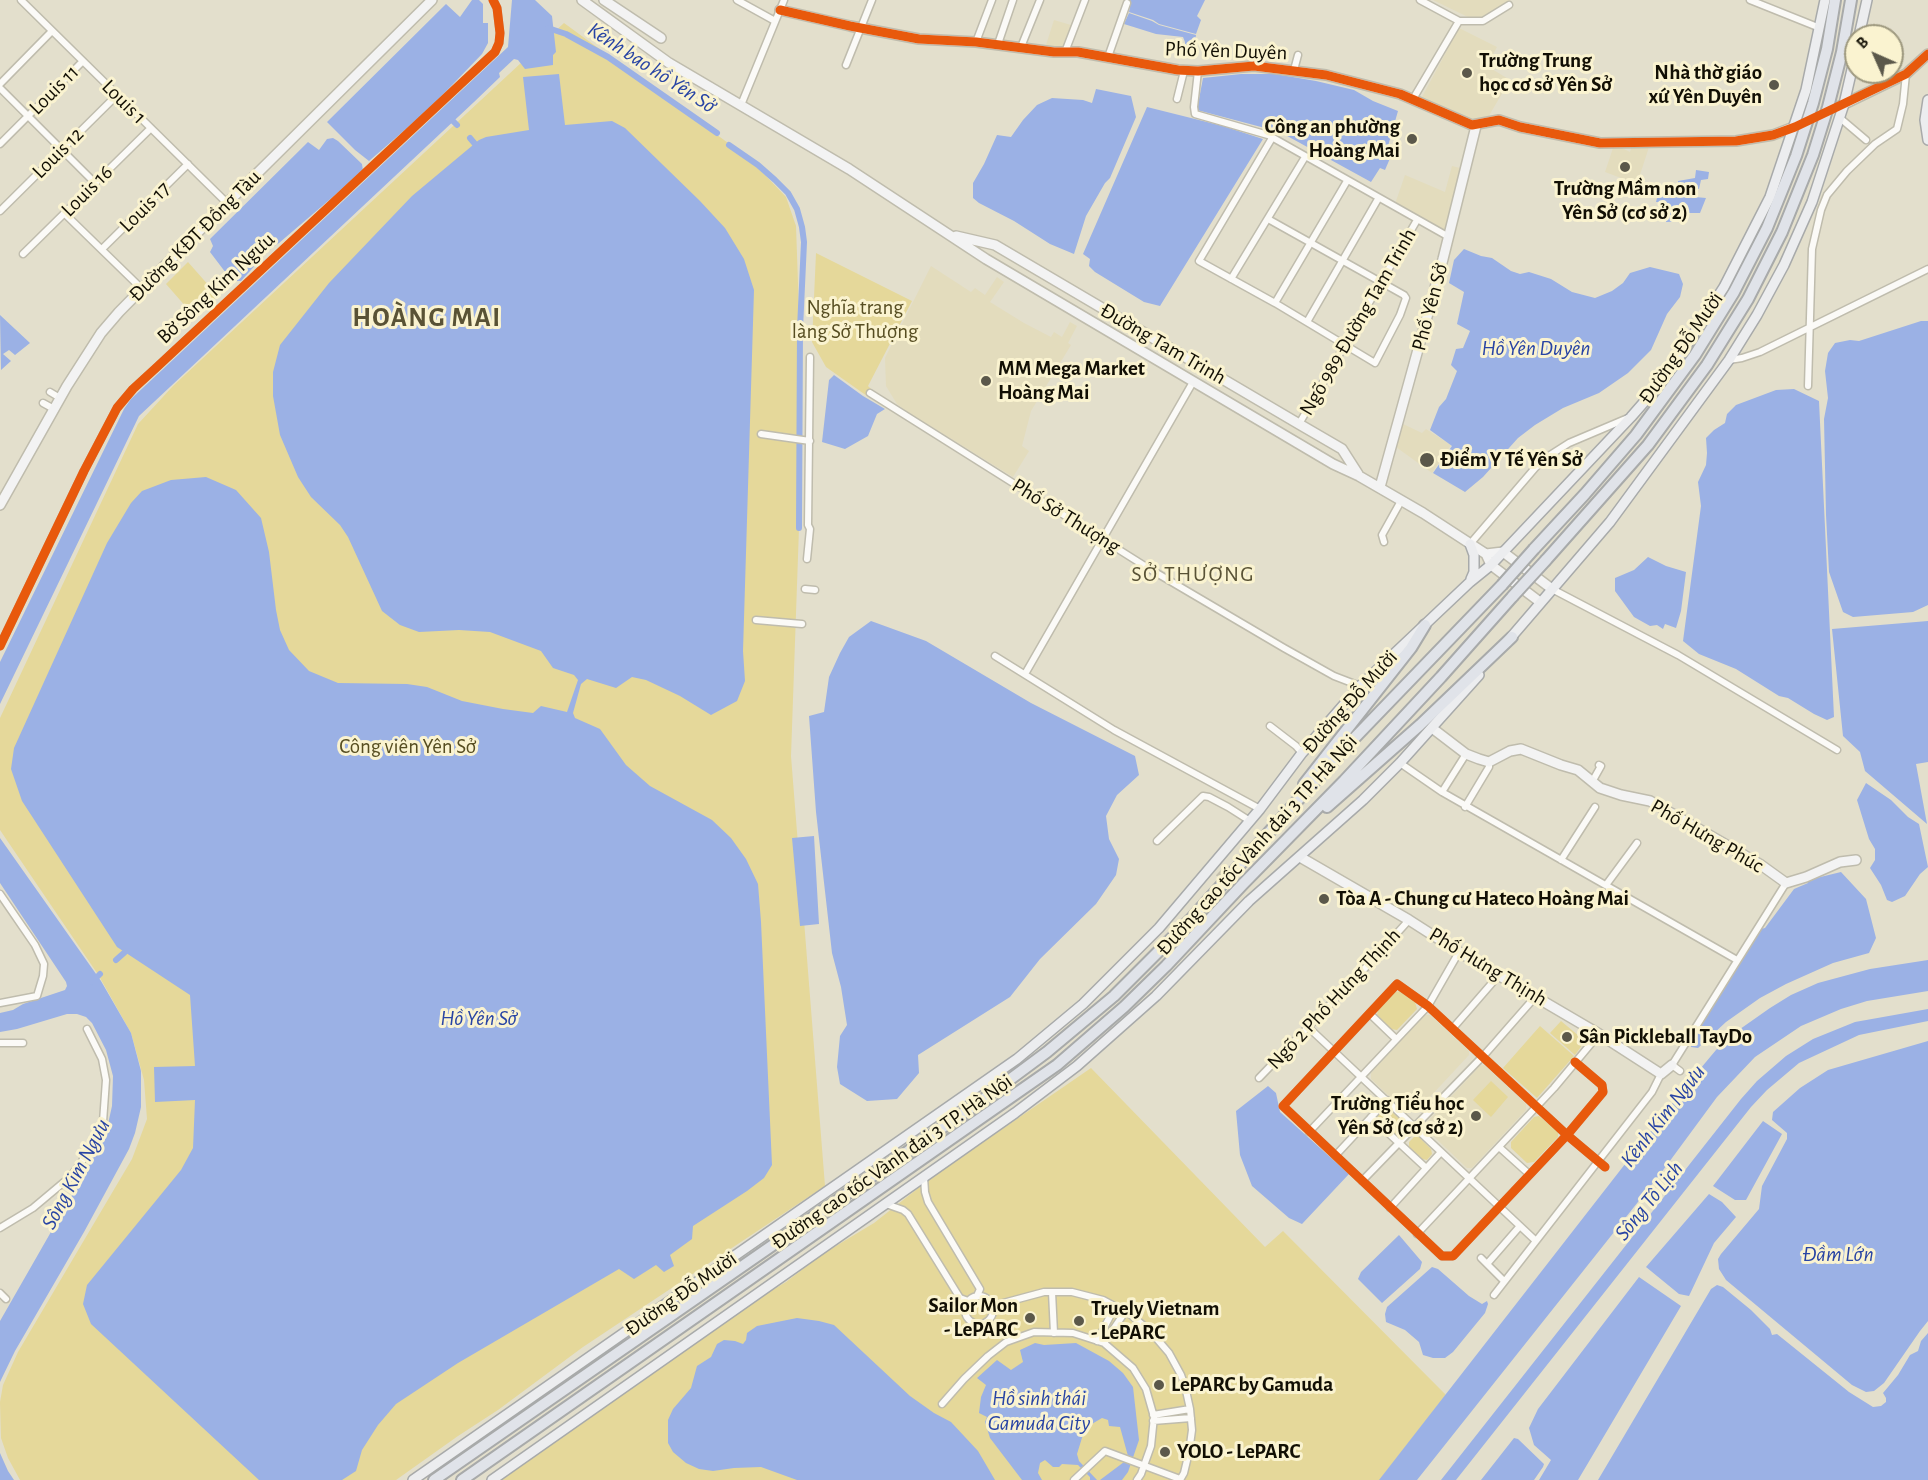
<!DOCTYPE html>
<html>
<head>
<meta charset="utf-8">
<style>
	body { margin:0 }
	#map { position:relative; width:1928px; height:1480px; overflow:hidden; background:#e3dfcc; font-family:"Alegreya Sans",sans-serif }
	canvas { display:block }
	.north { position:absolute; left:1844px; top:24px; width:60px; height:60px; box-sizing:border-box; background:#faf3d0; border:2px solid #9d987e; border-radius:50%; rotate:315deg; font-size:16px; font-weight:700; line-height:24px; text-align:center; color:#120f04 }
	.north::after { content:''; display:block; margin:auto; width:21px; height:27px; background:#5b584a; clip-path:polygon(50% 0,100% 100%,50% 72%,0 100%) }
</style>
</head>
<body>
<div id="map">
<canvas width="1928" height="1480"></canvas>
<div class="north">B</div>
</div>
<script>
const ctx = document.querySelector('canvas').getContext('2d');
ctx.lineJoin = 'round';
function fillPath(path, color) { ctx.fillStyle = color; ctx.fill(path, 'evenodd'); }
const shape = rows => new Path2D(rows.map(r => 'M' + r).join(''));
function strokePath(path, color, width, dash) { ctx.strokeStyle = color; ctx.lineWidth = width; ctx.lineCap = dash ? 'butt' : 'round'; ctx.setLineDash(dash || []); ctx.stroke(path); }
function label(font, color, halo, rows, align = 'center') {
  ctx.font = font + ' "Alegreya Sans",sans-serif'; ctx.lineWidth = 6; ctx.setLineDash([]); ctx.textBaseline = 'middle'; ctx.strokeStyle = halo; ctx.fillStyle = color; for (const [text, x, y, turn = 0] of rows) {
    ctx.save(); ctx.translate(x, y); ctx.rotate((+turn || 0) * Math.PI / 180); ctx.textAlign = isNaN(turn) ? turn : align; if (halo) ctx.strokeText(text, 0, 0); ctx.fillText(text, 0, 0); ctx.restore();
  }
}
const built = shape([
	[1433,0,1511,0,1478,19,1470,18],
	[1054,20,1071,25,1063,49,1045,48],
	[1459,28,1497,47,1487,66,1510,80,1487,119,1470,122,1422,97],
	[1633,143,1650,144,1637,184,1605,172,1614,145,1623,144,1622,148,1630,152],
	[1452,166,1464,169,1447,233,1395,204,1405,175,1445,192],
	[931,266,971,292,975,288,985,295,997,277,1004,282,990,302,1024,323,1051,337,1054,332,1062,337,1070,322,1077,326,1068,343,1071,345,1031,411,1022,446,1029,451,1013,477,906,411,897,404,886,386,885,358],
	[1403,424,1422,433,1426,429,1451,445,1432,473,1396,447],
	[1425,1015,1430,1015,1469,1051,1469,1055,1416,1112,1405,1111,1371,1079,1371,1073],
	[1484,1065,1526,1104,1526,1110,1472,1168,1467,1168,1427,1130,1427,1122,1480,1066]
]);
const green = shape([
	[564,23,750,159,786,197,796,226,800,340,799,528,791,756,825,1186,583,1347,498,1410,458,1436,396,1480,20,1480,8,1458,1,1438,0,1402,3,1385,18,1352,132,1159,147,1119,144,1080,131,1033,99,976,0,830,0,718,138,424,173,386],
	[816,253,912,301,868,386,872,390,867,396,826,367,812,342],
	[188,262,218,296,194,316,166,284],
	[1401,991,1415,1002,1417,1009,1397,1030,1390,1029,1377,1015,1378,1010,1395,992],
	[1561,1021,1585,1041,1575,1055,1550,1033],
	[1540,1026,1574,1056,1537,1098,1503,1068],
	[1091,1068,1265,1247,1283,1231,1446,1395,1380,1480,501,1480,742,1308,786,1282,821,1255,874,1223,931,1178],
	[1491,1081,1508,1097,1491,1117,1473,1100],
	[1383,1107,1388,1108,1406,1125,1407,1129,1400,1136,1395,1136,1378,1119,1377,1114],
	[1539,1116,1558,1132,1558,1137,1534,1162,1527,1163,1511,1148,1511,1142,1534,1117],
	[1414,1137,1419,1137,1431,1149,1432,1154,1427,1160,1422,1159,1409,1147,1409,1142]
]);
const water = shape([
	[472,0,479,0,483,4,483,23,488,23,488,43,482,54,429,109,369,161,355,150,327,122,446,4,460,17],
	[512,0,535,0,552,16,556,52,553,55,553,65,525,69,518,60,514,59,499,73,500,77,474,102,139,416,0,704,0,662,124,409,131,399,508,47],
	[1126,0,1205,0,1197,16,1201,20,1196,34,1159,24,1153,20,1129,12,1130,6],
	[1129,13,1152,21,1159,25,1196,35,1194,48,1185,47,1185,42,1183,37,1156,34,1124,24],
	[559,74,565,125,612,121,625,128,700,201,725,228,744,259,754,290,743,651,745,681,737,701,711,715,680,696,646,680,632,677,616,688,587,679,581,684,573,713,575,718,600,729,626,765,650,786,712,820,731,838,746,859,758,884,761,922,772,1165,764,1178,747,1191,693,1226,692,1239,670,1255,674,1266,664,1272,656,1265,634,1279,619,1269,458,1363,396,1404,378,1425,362,1450,356,1471,342,1480,259,1480,91,1324,83,1304,87,1285,181,1170,193,1148,195,1100,155,1102,154,1067,195,1066,190,995,117,947,22,801,11,769,14,748,107,543,131,503,142,491,171,480,206,477,236,490,261,518,269,552,276,610,280,630,289,650,309,671,338,683,407,684,427,687,462,701,503,709,533,713,541,706,567,712,578,680,574,675,553,668,541,651,490,632,459,630,419,632,400,625,382,611,348,537,340,525,311,497,298,477,280,435,273,396,273,372,280,345,329,283,412,196,479,140,486,137,529,130,523,77],
	[1241,74,1275,74,1316,81,1354,90,1373,101,1398,111,1388,146,1394,149,1385,170,1380,168,1371,182,1280,132,1197,110,1203,78],
	[1096,89,1131,96,1136,117,1110,178,1105,183,1086,216,1074,254,1050,244,1014,221,979,203,973,198,973,183,984,164,997,135,1011,137,1023,120,1037,105,1052,98,1083,100,1092,103],
	[1147,107,1223,126,1263,139,1160,306,1144,302,1095,272,1089,266,1090,259,1083,254],
	[333,138,338,141,362,164,363,171,279,243,262,255,260,260,241,281,232,281,210,252,213,246,210,239,308,142,319,150,327,139],
	[1696,170,1709,172,1708,179,1701,180,1699,189,1695,189,1695,197,1706,198,1700,213,1689,213,1688,221,1666,222,1666,215,1658,214,1658,212,1664,205,1663,202,1656,202,1659,190,1678,188,1678,181,1695,178],
	[1464,249,1481,256,1492,258,1511,271,1520,274,1529,272,1551,279,1572,292,1595,298,1612,291,1623,283,1630,273,1650,267,1679,274,1683,284,1680,297,1667,314,1651,350,1628,373,1599,393,1563,408,1535,425,1518,438,1483,477,1465,492,1433,473,1452,446,1430,430,1439,407,1446,399,1457,371,1451,365,1456,349,1463,348,1470,331,1457,324,1464,292,1449,283,1454,260],
	[0,315,30,343,15,355,9,350,3,354,11,361,1,370],
	[1921,321,1928,321,1928,605,1913,612,1853,617,1843,612,1829,572,1826,515,1824,419,1828,398,1825,371,1828,353,1835,343,1850,340,1859,341],
	[834,375,863,396,885,409,877,414,868,436,845,449,822,442,829,380],
	[1794,389,1819,401,1834,717,1827,720,1814,714,1788,698,1779,696,1736,669,1699,654,1683,641,1701,506,1698,482,1706,465,1707,453,1706,438,1714,430,1725,423,1727,414,1736,405,1776,390],
	[1648,557,1666,566,1686,572,1681,611,1676,628,1665,624,1663,629,1657,625,1650,626,1634,617,1615,591,1615,578,1634,570],
	[871,621,926,641,1031,703,1135,756,1139,775,1117,795,1106,816,1109,839,1119,859,1116,875,1096,904,1040,959,1010,997,918,1055,919,1073,897,1099,867,1101,840,1084,837,1067,840,1036,847,1025,841,987,832,953,816,812,809,716,824,712,829,677,840,653,849,637],
	[1928,621,1928,762,1916,764,1927,824,1865,771,1860,752,1843,736,1832,629],
	[1866,783,1891,800,1908,817,1919,824,1928,867,1920,874,1905,896,1892,902,1887,900,1881,885,1870,868,1875,860,1875,849,1869,839,1857,800],
	[814,836,819,924,800,926,792,838],
	[0,838,101,981,131,1033,141,1071,141,1107,135,1133,129,1149,84,1232,15,1351,0,1382,0,1321,95,1155,106,1133,112,1106,113,1076,106,1050,92,1023,86,1017,77,1014,67,1014,17,1029,0,1032,0,1013,13,1010,23,1004,65,990,67,986,66,982,0,883],
	[1841,872,1866,899,1876,938,1869,953,1833,963,1786,984,1760,998,1726,1022,1698,1048,1691,1047,1691,1042,1761,929,1765,928,1794,889,1808,883,1808,880],
	[1928,960,1928,991,1867,1001,1841,1009,1801,1026,1755,1057,1717,1097,1661,1173,1417,1480,1379,1480,1685,1087,1716,1050,1733,1034,1770,1008,1791,995,1818,983,1870,969],
	[1928,1009,1928,1021,1859,1035,1799,1063,1767,1090,1751,1107,1456,1480,1441,1480,1741,1099,1757,1081,1786,1056,1813,1039,1855,1022],
	[1928,1041,1928,1321,1920,1331,1884,1383,1874,1391,1866,1392,1852,1385,1726,1280,1719,1269,1718,1259,1721,1254,1759,1209,1762,1186,1787,1139,1787,1133,1772,1120,1773,1112,1800,1088,1828,1070],
	[1268,1086,1276,1093,1280,1112,1349,1174,1302,1224,1289,1218,1252,1186,1240,1155,1236,1111],
	[1763,1121,1782,1134,1746,1200,1735,1200,1713,1186],
	[1709,1194,1722,1202,1736,1217,1714,1243,1689,1296,1679,1294,1646,1267],
	[1399,1235,1422,1262,1420,1269,1382,1303,1358,1279,1361,1272],
	[1432,1267,1438,1269,1469,1296,1482,1304,1487,1301,1488,1304,1485,1313,1453,1352,1445,1358,1433,1358,1423,1355,1419,1342,1405,1330,1386,1322,1385,1314,1387,1307],
	[1639,1277,1681,1306,1578,1480,1539,1480,1551,1460,1534,1445,1529,1428,1538,1409],
	[1717,1285,1723,1287,1751,1310,1770,1329,1772,1335,1777,1334,1849,1392,1873,1407,1881,1406,1886,1402,1886,1398,1883,1393,1898,1375,1910,1355,1918,1351,1921,1341,1928,1333,1928,1480,1598,1480,1711,1289],
	[797,1318,819,1321,834,1325,910,1396,934,1413,951,1422,978,1451,995,1480,797,1480,761,1467,734,1468,713,1471,699,1469,686,1463,673,1452,668,1443,668,1420,673,1409,691,1388,697,1366,711,1357,717,1344,724,1340,735,1341,743,1344,746,1340,747,1333,757,1326],
	[1035,1343,1044,1345,1076,1343,1109,1361,1123,1373,1133,1387,1139,1440,1128,1472,1122,1480,1100,1480,1124,1462,1128,1456,1120,1427,1109,1426,1108,1420,1102,1418,1085,1428,1077,1454,1079,1461,1097,1480,1090,1480,1090,1477,1078,1465,1062,1464,1059,1467,1053,1467,1045,1460,1040,1463,1038,1473,1042,1480,1022,1480,990,1438,985,1422,987,1417,979,1413,981,1397,986,1385,977,1378,997,1360,1011,1370,1023,1362,1020,1350],
	[1514,1438,1518,1439,1544,1464,1543,1467,1534,1480,1481,1480],
	[0,1453,8,1471,14,1480,0,1480]
]);
const canal = shape([
	[548,28,566,34,608,57,717,133],
	[449,117,457,125],
	[470,138,475,144],
	[729,145,758,165,775,180,788,193,797,209,802,227,804,242,800,329,799,528],
	[116,960,125,952],
	[92,982,100,974]
]);
const secondaryTunnel = shape([
	[1804,123,1839,106]
]);
const primaryTunnel = shape([
	[1219,872,1241,893]
]);
const street = shape([
	[21,0,227,203],
	[737,0,775,21],
	[1420,0,1459,21,1483,21,1509,5],
	[1750,0,1820,28],
	[976,42,992,0],
	[998,44,1013,0],
	[1021,47,1040,0],
	[1065,52,1085,0],
	[1108,57,1127,3],
	[846,65,872,0],
	[1294,70,1298,55],
	[1198,71,1194,107,1195,114,1268,135,1449,237],
	[0,84,52,31],
	[0,88,95,183],
	[1177,99,1184,71],
	[1413,99,1459,21],
	[741,105,784,0],
	[1840,118,1866,140],
	[0,144,83,61],
	[0,211,117,95],
	[64,213,142,289],
	[1268,219,1404,295,1406,298,1400,315,1375,363,1275,303,1199,261,1272,138],
	[102,249,188,164],
	[23,254,151,128],
	[1231,279,1305,157],
	[1275,303,1347,181],
	[1307,322,1378,199],
	[1729,360,1742,358,1760,352,1928,269],
	[1808,386,1812,249,1821,210,1827,195,1847,171,1875,144,1897,129,1903,104,1906,74],
	[50,392,60,398],
	[870,393,1148,568,1284,648,1334,676,1360,686],
	[43,403,54,409],
	[1299,424,1417,220],
	[761,434,810,441],
	[1384,542,1382,535,1401,501],
	[1470,544,1535,468,1547,457,1569,443,1628,418],
	[807,559,810,529,808,525,810,357],
	[805,589,815,590],
	[1552,589,1678,655,1837,750],
	[756,620,802,624],
	[0,646,84,471,117,408,133,389,157,367,495,52,499,43,500,33,497,8,493,0],
	[995,656,1114,730,1260,809],
	[1025,674,1193,382],
	[1270,726,1296,746,1302,753],
	[1466,754,1442,792,1737,960],
	[1400,763,1442,792],
	[1592,782,1601,766,1599,765],
	[1465,807,1489,767,1489,762],
	[1157,841,1203,796,1209,797,1228,807,1250,821],
	[1561,860,1595,807],
	[1606,885,1637,843],
	[0,894,35,945,44,964,43,976,37,996,0,1003],
	[1370,1014,1396,1039],
	[1308,1027,1536,1241],
	[1453,1028,1499,975],
	[0,1043,23,1043],
	[1575,1062,1602,1085,1603,1092,1567,1135,1453,1256,1442,1256,1283,1106,1397,984,1428,1006,1567,1135,1605,1167],
	[1680,1071,1672,1065,1786,883],
	[1259,1078,1370,963,1409,920],
	[1371,1117,1426,1168],
	[1309,1132,1428,1006,1459,952],
	[1499,1147,1529,1174],
	[1335,1156,1387,1100],
	[924,1177,925,1192,928,1202,980,1289,977,1296],
	[1362,1181,1486,1053,1536,996],
	[886,1204,903,1210,908,1214,960,1298,968,1301],
	[1390,1208,1441,1152],
	[0,1228,33,1208,70,1177,81,1163,103,1122,106,1080,102,1059,87,1029],
	[1417,1234,1554,1088,1599,1034],
	[1481,1258,1504,1281],
	[1487,1264,1520,1226],
	[1052,1292,1054,1333],
	[0,1293,6,1299],
	[1494,1295,1652,1092,1661,1074],
	'965 1310a14 14 0 1 1 28 0a14 14 0 1 1-28 0Z',
	[992,1306,1044,1292,1072,1292,1103,1300,1131,1315,1151,1332,1169,1353,1181,1375,1185,1386,1190,1409,1192,1430,1189,1452,1184,1473,1180,1480],
	[1097,1341,1115,1307],
	[1104,1343,1125,1312],
	[942,1404,964,1379,988,1356,1006,1342,1034,1332,1073,1333,1104,1343,1133,1368,1146,1389,1154,1417,1151,1446,1141,1474,1137,1480],
	[1153,1415,1190,1409],
	[1153,1421,1191,1418],
	[1074,1480,1105,1451,1180,1479]
]);
const secondary = shape([
	[582,0,669,63,849,169,986,259,1333,464,1359,476,1423,513,1486,554,1491,565,1540,602],
	[604,0,661,38],
	[780,10,850,26,919,39,976,42,1054,52,1078,52,1178,70,1198,71,1254,66,1326,75,1400,94,1472,125,1499,120,1520,127,1600,143,1736,141,1773,135,1799,125],
	[1840,106,1906,74,1928,54],
	[956,236,995,245,1299,424,1342,449,1358,474],
	[1380,487,1443,259,1476,126],
	[0,505,67,386,101,333,119,312,200,230,432,0],
	[1486,554,1503,552,1552,589],
	[1432,728,1466,754,1479,759,1489,762,1510,751,1521,749,1561,765,1578,770,1600,788,1621,795,1650,801,1761,865,1786,883,1806,877,1840,862,1856,860],
	[1300,857,1409,920,1459,952,1599,1034,1661,1074,1672,1065]
]);
const primary = shape([
	[1859,36,1867,0],
	[1928,100,1925,120,1928,140],
	[1470,544,1474,555,1474,572,1471,579],
	[1507,642,1610,522,1729,360,1757,315,1784,265,1812,202,1844,104,1856,52],
	[413,1480,1017,1059,1083,1004,1159,928,1260,809,1302,753,1360,686,1470,582,1491,565,1631,417,1666,377,1724,287,1770,197,1806,90,1825,0],
	[492,1480,1015,1113,1077,1066,1156,996,1249,901,1363,800,1400,763,1479,675]
]);
const highway = shape([
	[1534,549,1585,494,1636,435,1695,355,1734,292,1767,228,1796,156,1813,103,1827,49,1835,0],
	[1546,560,1648,445,1707,365,1748,299,1782,232,1813,155,1828,107,1842,52,1851,0],
	[1304,784,1411,648,1425,625],
	[1327,807,1420,725,1512,637],
	[434,1480,985,1098,1047,1052,1114,996,1192,918,1342,751,1502,585],
	[462,1480,1057,1065,1124,1007,1166,966,1243,884,1344,781,1441,677,1513,596]
]);
const highwayBridge = shape([
	[1502,585,1534,549],
	[1513,596,1546,560]
]);
const cycleway = shape([
	[780,10,850,26,919,39,976,42,1054,52,1078,52,1178,70,1198,71,1254,66,1326,75,1400,94,1472,125,1499,120,1520,127,1600,143,1736,141,1773,135,1795,127,1906,74,1928,54],
	[0,646,84,471,117,408,133,389,157,367,495,52,499,43,500,33,497,8,493,0],
	[1575,1062,1602,1085,1603,1092,1567,1135,1453,1256,1442,1256,1283,1106,1397,984,1428,1006,1567,1135,1605,1167]
]);
const markers = [
	[1467,73,6,"#5b584a"],
	[1774,85,6,"#5b584a"],
	[1412,139,6,"#5b584a"],
	[1625,167,6,"#5b584a"],
	[986,381,6,"#5b584a"],
	[1427,460,8,"#5b584a"],
	[1324,899,6,"#5b584a"],
	[1567,1037,6,"#5b584a"],
	[1476,1116,6,"#5b584a"],
	[1030,1318,6,"#5b584a"],
	[1079,1321,6,"#5b584a"],
	[1159,1385,6,"#5b584a"],
	[1165,1452,6,"#5b584a"]
];
const streetNames = [
	["Phố Yên Duyên",1226,51,2],
	["Louis 11",54,90,-45],
	["Louis 1",124,102,45],
	["Louis 12",58,153,-45],
	["Louis 16",87,191,-45],
	["Louis 17",145,207,-45],
	["Đường KĐT Đồng Tàu",195,236,-45],
	["Bờ Sông Kim Ngưu",216,288,-43],
	["Phố Yên Sở",1430,307,-75],
	["Ngõ 989 Đường Tam Trinh",1358,322,-60],
	["Đường Tam Trinh",1163,344,30],
	["Đường Đỗ Mười",1681,348,-55],
	["Phố Sở Thượng",1066,516,32],
	["Đường Đỗ Mười",1350,702,-48],
	["Phố Hưng Phúc",1707,836,30],
	["Đường cao tốc Vành đai 3 TP. Hà Nội",1257,845,-48],
	["Phố Hưng Thịnh",1488,967,31],
	["Ngõ 2 Phố Hưng Thịnh",1334,999,-47],
	["Đường cao tốc Vành đai 3 TP. Hà Nội",892,1162,-35],
	["Đường Đỗ Mười",681,1294,-35]
];
const poiNames = [
	["Trường Trung",1479,61],
	["học cơ sở Yên Sở",1479,85],
	["Nhà thờ giáo",1762,73,"right"],
	["xứ Yên Duyên",1762,97,"right"],
	["Công an phường",1400,127,"right"],
	["Hoàng Mai",1400,151,"right"],
	["Trường Mầm non",1625,189,"center"],
	["Yên Sở (cơ sở 2)",1625,213,"center"],
	["MM Mega Market",998,369],
	["Hoàng Mai",998,393],
	["Điểm Y Tế Yên Sở",1440,460],
	["Tòa A - Chung cư Hateco Hoàng Mai",1336,899],
	["Sân Pickleball TayDo",1579,1037],
	["Trường Tiểu học",1464,1104,"right"],
	["Yên Sở (cơ sở 2)",1464,1128,"right"],
	["Sailor Mon",1018,1306,"right"],
	["- LePARC",1018,1330,"right"],
	["Truely Vietnam",1091,1309],
	["- LePARC",1091,1333],
	["LePARC by Gamuda",1171,1385],
	["YOLO - LePARC",1177,1452]
];
const parkNames = [
	["Nghĩa trang",855,308],
	["làng Sở Thượng",855,332],
	["Công viên Yên Sở",408,747]
];
const waterNames = [
	["Kênh bao hồ Yên Sở",652,68,33],
	["Hồ Yên Duyên",1536,348],
	["Hồ Yên Sở",479,1018],
	["Kênh Kim Ngưu",1663,1116,-52],
	["Sông Kim Ngưu",76,1174,-62],
	["Sông Tô Lịch",1649,1201,-51],
	["Đầm Lớn",1838,1254],
	["Hồ sinh thái",1039,1398],
	["Gamuda City",1039,1423]
];
const neighbourhoodNames = [
	["SỞ THƯỢNG",1193,574]
];
const districtNames = [
	["HOÀNG MAI",427,318]
];
fillPath(built, '#e3dcbd');
fillPath(green, '#e5d89a');
fillPath(water, '#9bb1e5');
strokePath(canal, '#9bb1e5', 6);
strokePath(secondaryTunnel, '#c4c0ae', 9, [9, 4.5]);
strokePath(primaryTunnel, '#c4c0ae', 9, [9, 4.5]);
strokePath(street, '#bfbcad', 9);
strokePath(secondary, '#bfbcad', 12);
strokePath(primary, '#a8aaaa', 12);
strokePath(highway, '#a8aaaa', 14);
strokePath(street, '#fbfaf7', 6);
strokePath(secondary, '#f3f3f3', 9);
strokePath(primary, '#ecedef', 9);
strokePath(highway, '#e0e3e9', 10);
strokePath(highwayBridge, '#a8aaaa', 14, []);
strokePath(highwayBridge, '#e0e3e9', 10);
strokePath(cycleway, '#e8590c', 9);
for (const [x, y, r, color] of markers) { const dot = new Path2D(); dot.arc(x, y, r, 0, 2 * Math.PI); ctx.fillStyle = color; ctx.fill(dot); strokePath(dot, '#faf3d0', 2); }
label('21px', '#120f04', '#faf3d0', streetNames);
label('bold 21px', '#120f04', '#faf3d0', poiNames, 'left');
label('21px', '#564d21', '#faf3d0', parkNames);
label('italic 22px', '#2844a4', '#faf3d0', waterNames);
ctx.letterSpacing = '1.5px';
label('22px', '#595235', '#faf3d0', neighbourhoodNames);
ctx.letterSpacing = '0px';
ctx.letterSpacing = '1.5px';
label('bold 27px', '#595235', '#faf3d0', districtNames);
ctx.letterSpacing = '0px';
</script>
</body>
</html>
